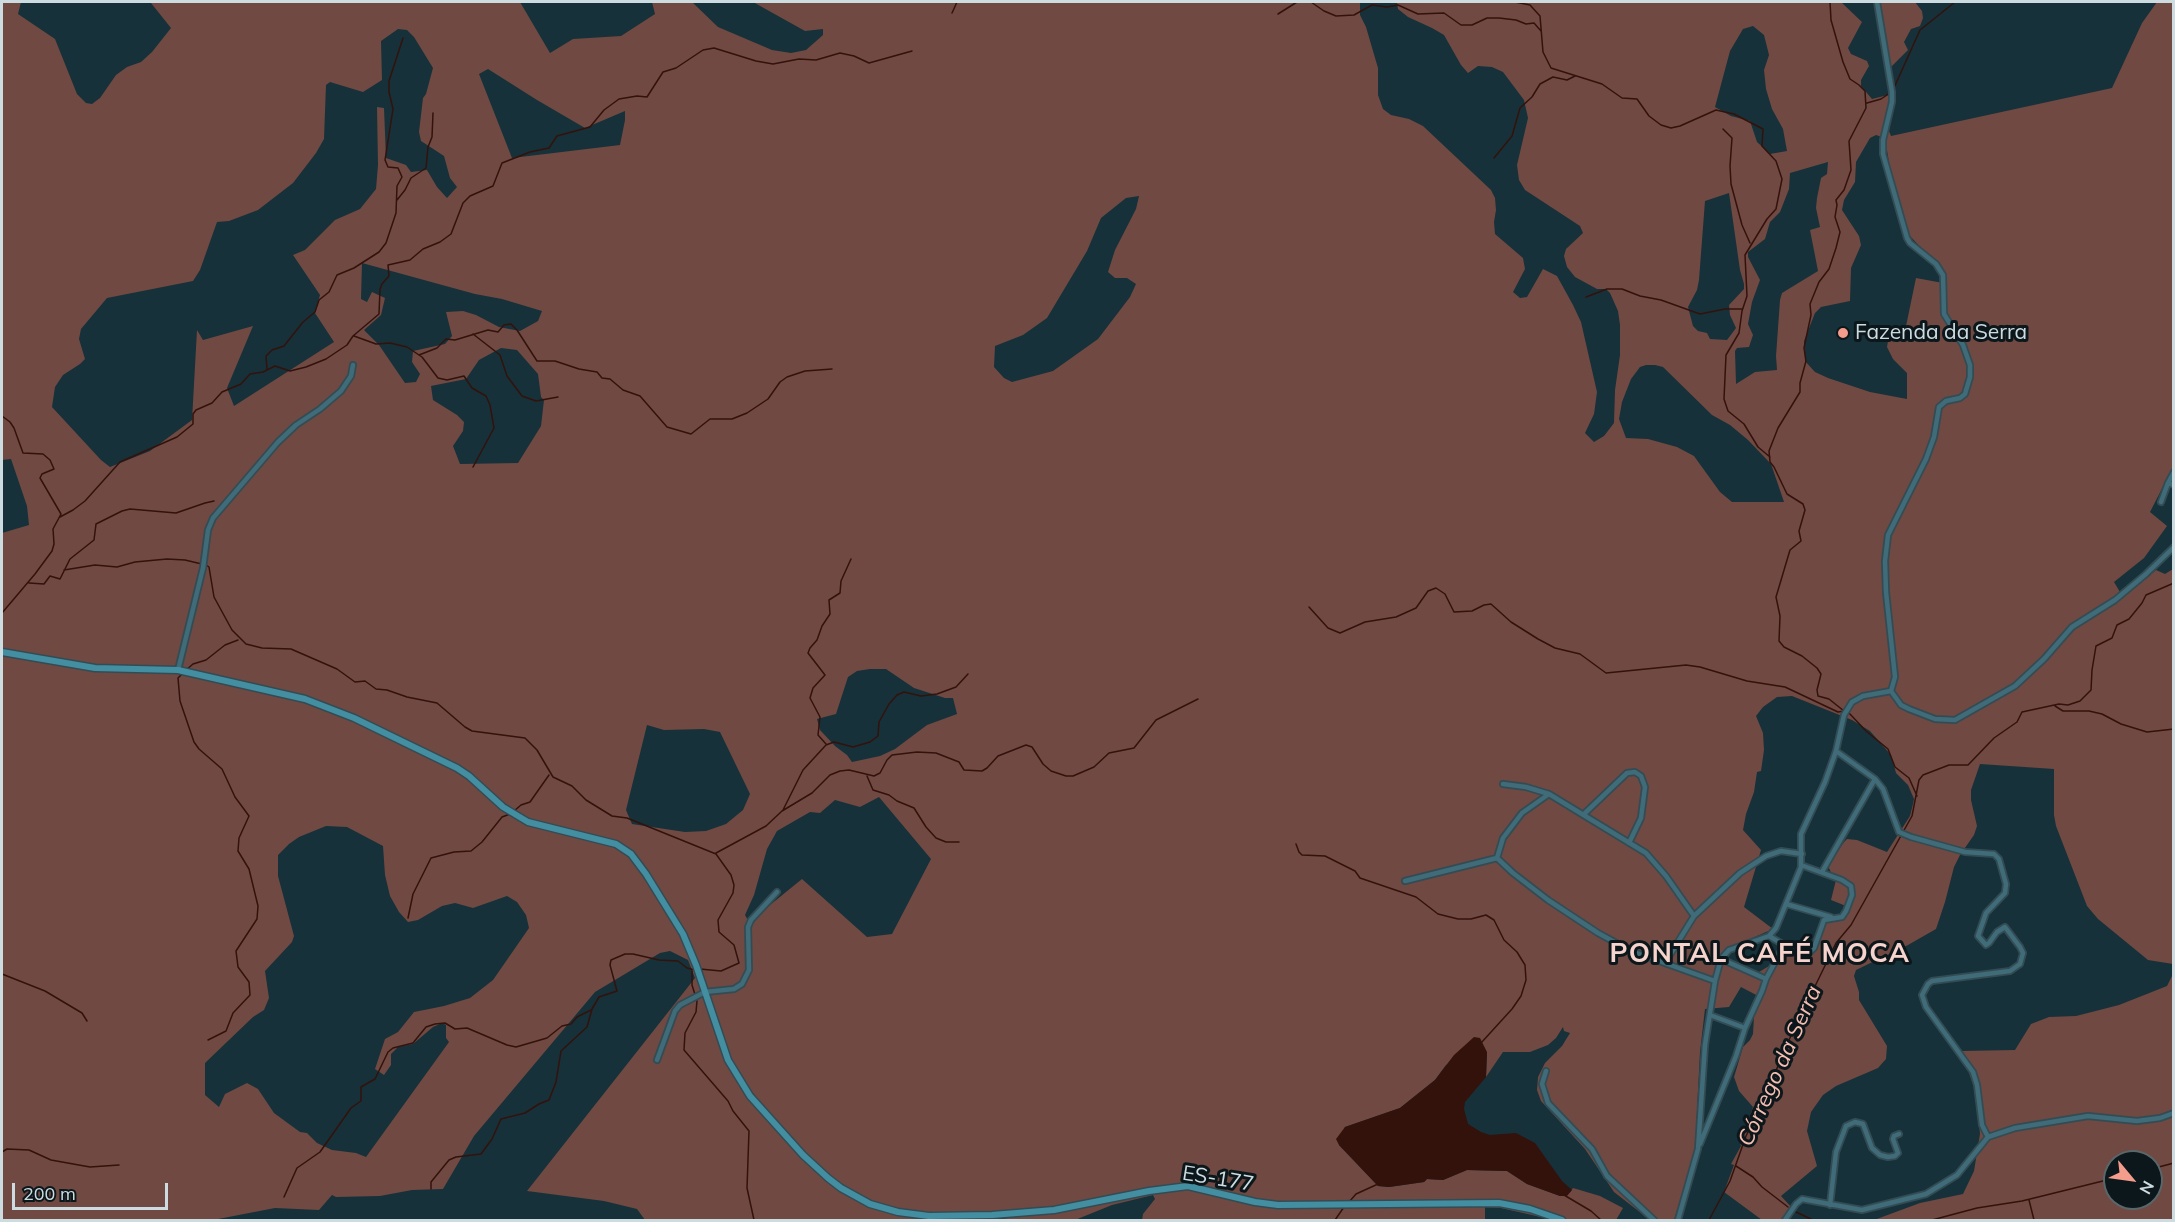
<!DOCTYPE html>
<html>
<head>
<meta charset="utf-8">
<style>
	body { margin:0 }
	#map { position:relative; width:2175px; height:1222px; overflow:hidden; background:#163139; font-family:Mulish,sans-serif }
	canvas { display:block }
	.frame { position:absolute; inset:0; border:3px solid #ccdce0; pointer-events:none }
	.north { position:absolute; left:2103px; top:1150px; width:60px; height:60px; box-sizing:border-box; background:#0c171b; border:2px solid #59666a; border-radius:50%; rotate:119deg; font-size:16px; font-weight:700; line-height:24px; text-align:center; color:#ccdce0 }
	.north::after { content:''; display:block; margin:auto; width:21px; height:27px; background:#f49d8c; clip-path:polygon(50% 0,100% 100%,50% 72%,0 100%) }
	.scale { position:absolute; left:12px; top:1183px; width:156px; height:27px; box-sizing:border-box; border:3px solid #ccdce0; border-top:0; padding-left:8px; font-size:18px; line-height:21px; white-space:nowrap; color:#ccdce0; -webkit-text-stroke:4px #0c171b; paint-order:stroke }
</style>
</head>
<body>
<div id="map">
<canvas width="2175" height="1222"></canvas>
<div class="frame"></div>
<div class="north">N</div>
<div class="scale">200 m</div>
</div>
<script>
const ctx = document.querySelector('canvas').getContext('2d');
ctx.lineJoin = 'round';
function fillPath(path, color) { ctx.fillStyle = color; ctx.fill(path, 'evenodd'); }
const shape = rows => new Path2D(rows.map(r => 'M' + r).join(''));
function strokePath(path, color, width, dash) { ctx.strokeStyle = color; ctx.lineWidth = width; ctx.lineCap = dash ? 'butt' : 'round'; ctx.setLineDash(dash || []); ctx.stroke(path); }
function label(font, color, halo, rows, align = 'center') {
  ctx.font = font + ' Mulish,sans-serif'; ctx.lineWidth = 6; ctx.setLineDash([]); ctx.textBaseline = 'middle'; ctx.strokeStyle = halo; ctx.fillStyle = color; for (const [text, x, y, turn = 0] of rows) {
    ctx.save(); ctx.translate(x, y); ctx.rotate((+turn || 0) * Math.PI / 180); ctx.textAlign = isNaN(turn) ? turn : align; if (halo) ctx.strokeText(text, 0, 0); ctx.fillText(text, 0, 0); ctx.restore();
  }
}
const green = shape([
	[2,2,21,2,18,14,55,39,77,94,86,103,92,104,100,98,116,75,127,67,141,62,152,52,171,28,151,3,152,2,520,2,550,53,573,39,621,36,655,14,652,2,692,2,718,27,772,50,791,53,806,50,823,35,823,29,805,31,753,2,1360,2,1360,15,1366,27,1378,68,1378,95,1383,109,1391,115,1409,119,1423,126,1491,190,1495,198,1496,210,1494,222,1495,234,1523,258,1525,269,1513,292,1520,298,1527,297,1543,269,1557,276,1573,305,1581,322,1597,392,1594,414,1585,433,1594,442,1604,436,1614,423,1615,390,1620,355,1620,325,1618,311,1610,293,1606,289,1597,289,1575,277,1567,267,1564,256,1566,249,1583,233,1580,226,1525,190,1519,180,1517,165,1528,118,1524,100,1503,72,1492,67,1478,66,1468,73,1461,65,1444,35,1432,28,1408,17,1398,9,1397,2,1841,2,1862,22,1848,48,1851,54,1867,61,1869,66,1861,80,1861,86,1872,99,1896,93,1889,131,1891,136,2112,88,2142,23,2157,2,2173,2,2173,467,2150,512,2167,526,2144,558,2114,582,2123,597,2156,570,2165,574,2173,569,2173,964,2148,960,2098,919,2087,906,2056,826,2054,815,2054,769,1980,764,1971,790,1971,800,1977,826,1974,835,1960,855,1954,867,1945,902,1936,929,1908,945,1856,970,1854,976,1859,992,1859,1000,1887,1046,1886,1059,1878,1068,1836,1086,1823,1095,1811,1112,1807,1131,1817,1166,1781,1196,1793,1209,1786,1220,1762,1220,1724,1192,1734,1165,1731,1164,1741,1146,1740,1143,1753,1107,1739,1091,1734,1077,1743,1047,1750,1040,1753,1034,1754,1016,1760,997,1741,987,1729,1007,1705,1009,1700,1052,1695,1151,1674,1220,1650,1220,1614,1192,1585,1149,1541,1101,1537,1090,1538,1077,1545,1063,1562,1046,1570,1033,1564,1031,1563,1027,1556,1038,1548,1045,1530,1052,1503,1052,1486,1077,1487,1052,1446,1065,1435,1080,1400,1108,1345,1127,1339,1145,1378,1186,1389,1187,1424,1182,1427,1179,1443,1180,1467,1170,1507,1171,1527,1184,1560,1196,1570,1192,1573,1188,1600,1196,1623,1208,1616,1220,1554,1220,1501,1208,1485,1207,1485,1220,1142,1220,1143,1214,1155,1199,1153,1195,1112,1205,1075,1220,1016,1220,1000,1218,945,1219,945,1220,645,1220,637,1209,604,1201,527,1191,695,978,688,960,670,951,660,953,595,992,474,1136,443,1189,412,1190,380,1196,336,1197,332,1195,319,1210,275,1208,213,1220,2,1220,2,533,29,525,27,506,11,459,2,460],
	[1753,26,1764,35,1769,55,1764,70,1766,89,1772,109,1783,129,1787,151,1770,154,1757,142,1750,121,1731,116,1715,107,1730,51,1743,29],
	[398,29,407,30,414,37,433,68,426,94,423,98,419,132,421,141,444,156,450,178,457,187,447,198,437,187,427,170,411,172,406,165,386,158,384,108,377,107,378,165,376,189,360,209,335,220,305,250,293,255,320,295,315,313,334,342,234,406,227,388,253,326,203,340,197,330,192,420,150,451,110,467,101,460,52,407,55,387,63,375,80,364,85,359,79,339,81,329,107,298,193,281,200,270,217,222,229,221,258,210,293,183,316,153,324,139,326,85,330,82,363,92,382,80,381,41],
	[488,69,537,100,585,128,625,111,625,120,620,145,512,158,479,74],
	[1876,135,1885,138,1892,181,1909,235,1944,272,1943,283,1916,278,1905,331,1892,330,1889,335,1887,347,1893,359,1907,373,1907,399,1870,392,1828,378,1815,372,1805,361,1804,341,1815,313,1821,307,1850,301,1851,268,1861,245,1859,236,1842,210,1844,200,1855,182,1856,162,1870,138],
	[1828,162,1827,174,1821,178,1817,198,1816,208,1820,227,1810,230,1818,271,1782,293,1780,300,1776,356,1777,370,1755,372,1736,384,1735,351,1737,348,1749,347,1753,335,1748,324,1752,302,1760,280,1748,257,1748,252,1765,239,1770,222,1780,212,1789,189,1790,173],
	[1729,193,1740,270,1744,284,1744,289,1729,305,1730,315,1736,328,1727,340,1710,339,1707,333,1698,331,1693,326,1688,307,1697,290,1699,280,1705,201],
	[1139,196,1136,209,1115,250,1108,272,1115,278,1127,278,1136,284,1130,297,1098,339,1053,371,1012,382,1004,378,994,367,995,346,1023,335,1047,318,1087,251,1101,218,1126,198],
	[362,263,475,294,502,299,542,311,538,321,520,331,499,327,476,315,463,311,446,312,452,336,445,344,413,351,412,362,420,374,416,382,405,383,379,345,364,330,381,315,385,298,372,292,367,302,361,299],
	[501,348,517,350,538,374,541,397,544,400,541,426,518,463,460,464,453,446,463,431,464,422,457,415,433,400,431,386,466,379,479,360],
	[1646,365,1655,365,1663,367,1712,415,1730,425,1748,440,1771,464,1784,502,1732,502,1720,492,1694,456,1677,447,1648,439,1626,438,1619,419,1622,402,1631,379,1640,367],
	[870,669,886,669,914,688,945,698,953,698,957,714,927,725,895,749,880,756,852,762,847,755,835,746,820,730,817,719,836,714,848,677,857,671],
	[1792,696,1852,720,1870,731,1891,755,1896,773,1908,785,1914,799,1913,804,1910,816,1887,852,1857,840,1847,839,1844,842,1828,866,1833,877,1836,880,1831,900,1846,906,1844,916,1839,921,1833,922,1826,921,1808,952,1789,948,1779,960,1759,972,1744,973,1727,964,1727,955,1741,943,1773,929,1744,907,1761,850,1743,830,1746,814,1754,792,1757,772,1761,771,1764,750,1763,733,1756,716,1763,707,1777,697],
	[647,725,664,730,704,729,720,732,750,794,743,810,726,824,706,831,685,832,632,824,626,810],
	[879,797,931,859,892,934,867,937,802,879,749,922,745,915,754,895,767,849,777,831,810,812,820,813,835,800,860,807],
	[326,826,347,827,383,846,385,875,390,896,399,912,408,922,418,920,442,906,455,903,473,908,507,896,517,902,526,915,529,928,493,980,470,998,444,1006,414,1012,398,1032,385,1039,375,1069,384,1075,391,1065,391,1054,398,1047,413,1044,433,1027,442,1023,446,1025,446,1038,449,1042,366,1157,356,1153,332,1150,317,1143,307,1133,300,1132,274,1113,258,1089,247,1083,225,1094,219,1107,205,1095,205,1063,253,1017,264,1010,269,998,265,971,292,942,294,936,278,876,278,855,289,844,299,837],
	[1879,2,1915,2,1922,11,1923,18,1920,26,1911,29,1904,42,1908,50,1891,67],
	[2173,974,2173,1220,1874,1220,1920,1203,1963,1194,1974,1171,1980,1134,1976,1092,1961,1051,2015,1050,2031,1024,2049,1017,2076,1016,2119,1005,2167,986],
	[2115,1162,2151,1162,2151,1198,2115,1198]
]);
const water = shape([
	[1474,1037,1480,1038,1487,1052,1486,1077,1465,1102,1464,1109,1468,1124,1481,1132,1490,1135,1516,1133,1535,1143,1562,1181,1572,1190,1567,1196,1560,1196,1527,1184,1507,1171,1467,1170,1443,1180,1427,1179,1424,1182,1389,1187,1378,1186,1339,1145,1336,1139,1345,1127,1400,1108,1435,1080,1454,1055]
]);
const stream = shape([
	[1311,2,1324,11,1336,16,1354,15,1372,5,1387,7,1398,5,1418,14,1444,13,1461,25,1472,25,1487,18,1499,18,1516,20,1526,24,1534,23,1541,31],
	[1515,2,1530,5,1540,16,1543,52,1551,68,1602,84,1622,98,1637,99,1649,116,1661,125,1671,128,1680,126,1716,110,1734,114,1763,129,1762,146,1776,161,1782,179,1776,209,1767,219,1745,255,1747,296,1742,311,1739,333,1726,355,1724,399,1728,411,1744,424,1758,447,1770,457],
	[1830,2,1831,20,1843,62,1850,79,1859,85,1865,91,1866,108,1849,141,1851,170,1844,190,1836,200,1837,205,1835,217,1840,232,1836,248,1829,269,1819,282,1810,304,1811,315,1804,348,1806,361,1800,383,1800,392,1778,428,1769,451,1770,462,1774,467,1787,494,1803,504,1805,510,1799,531,1801,541,1790,550,1776,597,1780,616,1779,641,1784,647,1802,656,1817,668,1821,674,1817,690,1818,696,1829,699,1844,711],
	[952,13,957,2],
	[1278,14,1297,2],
	[1893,90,1920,30,1955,2],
	[1867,103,1881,99,1890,93],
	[1723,129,1732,138,1730,166,1731,184,1742,225,1750,243],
	[1494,158,1512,136,1520,108,1532,97,1540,84,1553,77,1567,80,1575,76],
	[397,200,405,190,411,178,426,168,428,147,432,137,433,113],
	[1586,297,1607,289,1622,289,1640,296,1661,300,1700,314,1725,309,1742,309],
	[473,334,500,355,507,376,522,396,536,401,558,397],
	[354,336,376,344,390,343,407,347,422,357,438,378,447,380,464,376,472,388,486,396,490,405,494,428,473,467],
	[419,355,437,348,446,339,455,340,488,330,498,332,504,325,511,324,517,330,537,361,555,361,579,369,597,372,602,378,610,379,623,390,640,396,667,427,691,434,710,419,732,419,747,413,768,399,780,382,787,377,805,371,832,369],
	[267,369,266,356,272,350,284,346,303,322,315,312,319,300,329,292,337,275,354,268,379,252,386,243,396,213,397,186,402,177,398,168,388,167,385,160,393,109,389,92,389,81,403,38],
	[2,416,10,422,14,428,23,453,43,454,50,460,54,469,42,474,40,478,61,514,53,529,54,544,52,551,35,574,2,613],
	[60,517,73,510,85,501,120,462,177,437,193,424,193,414,196,410,212,403,222,392,241,384,250,374,263,372,275,366,290,371,306,367,326,359,347,345,353,336,379,314,380,289,382,284,389,276,388,265,410,260,423,249,440,242,451,234,463,203,470,196,493,186,502,163,530,152,549,148,557,136,590,127,604,110,619,99,637,96,647,97,663,72,676,68,703,50,714,48,756,61,773,64,799,59,816,60,840,53,854,56,869,63,912,51],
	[64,570,95,565,117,567,135,562,167,559,185,560,206,565,209,567,214,597,232,630,246,644,262,648,291,649,337,669,355,682,365,681,376,689,387,690,407,697,437,703,465,727,472,731,525,738,537,750,553,777,572,786,586,800,612,816,627,818,716,854,731,875,734,885,733,893,718,920,719,932,734,945,739,963,721,971,700,969],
	[29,583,44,584,50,576,60,579,70,559,94,540,96,524,122,511,130,509,176,513,205,503,214,501],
	[1309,607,1328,628,1340,633,1365,622,1396,617,1416,608,1428,591,1436,588,1445,594,1454,612,1472,611,1484,605,1491,604,1511,622,1538,639,1555,648,1580,654,1606,673,1686,665,1700,667,1747,681,1785,687,1838,712,1844,711],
	[186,670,193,664,206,660,225,645,238,640],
	[183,673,178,678,180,701,194,742,199,749,222,769,235,797,249,816,239,838,238,851,249,869,258,906,257,919,236,951,238,967,249,982,250,995,233,1013,226,1031,208,1040],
	[2055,706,2063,711,2089,711,2102,714,2121,724,2147,732,2174,729],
	[1849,713,1866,731,1888,749,1895,767,1909,778,1917,796],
	[826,744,818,735,820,717,810,698,813,688,825,675,808,653,810,648,817,640,822,626,830,614,829,600,840,593,841,581,851,559],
	[867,776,873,790,889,795,897,801,914,808,926,827,936,838,946,842,959,842],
	[783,810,803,770,826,745,834,742,853,747,870,742,878,736,879,722,889,704,897,695,904,692,921,696,937,694,956,687,968,674],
	[514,811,521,805,530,802,549,775],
	[1296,844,1299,852,1302,855,1325,856,1355,871,1360,878,1416,897,1438,914,1458,919,1471,919,1486,915,1494,920,1504,940,1517,952,1525,965,1526,980,1521,996,1512,1009,1481,1043],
	[716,853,766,826,782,811,812,793,830,775,840,771,849,770,874,776,880,773,887,760,892,755,917,752,936,753,959,762,964,770,982,771,987,768,998,756,1026,745,1032,747,1043,764,1051,771,1066,776,1073,776,1094,767,1109,753,1134,748,1156,720,1198,699],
	[408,918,413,894,431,858,454,852,471,851,482,842,502,817,510,814],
	[692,971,692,985,697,1001,696,1012,685,1033,684,1050,728,1101,733,1111,749,1131,747,1188,754,1220],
	[2,974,45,991,82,1013,87,1021],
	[2,1152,7,1149,29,1150,51,1160,90,1167,119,1165],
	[1736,1166,1753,1177,1762,1187,1788,1207],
	[2151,1169,2174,1163],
	[431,1189,431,1182,449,1160,456,1157,481,1154,492,1139,501,1119,525,1113,539,1104,549,1100,556,1082,561,1051,587,1027,592,1009,599,997,617,991,610,965,611,960,625,954,633,954,659,960,678,961,687,968,695,970],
	[1564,1195,1591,1211,1601,1220],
	[284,1197,297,1168,320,1152,351,1108,361,1101,361,1087,375,1079,388,1052,393,1048,413,1043,426,1027,435,1024,445,1023,455,1029,467,1028,507,1045,516,1047,547,1038,562,1026,571,1024,577,1017,591,1010],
	[2029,1200,2034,1220],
	[1349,1202,1356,1194,1378,1184],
	[1796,1212,1813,1220],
	[1335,1220,1344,1207],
	[1709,1220,1730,1181,1746,1136,1767,1093,1786,1046,1836,943,1851,925,1912,816,1919,780,1923,775,1949,765,1968,765,1994,738,2017,722,2022,712,2059,704,2068,705,2080,701,2091,690,2092,670,2096,646,2112,638,2117,625,2129,619,2142,603,2146,595,2174,583],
	[1932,1220,1977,1208,2022,1201,2115,1178]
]);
const street = shape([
	[1877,2,1892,92,1892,102,1883,140,1883,154,1907,238,1910,243,1936,264,1943,275,1944,314,1963,345,1970,365,1970,377,1965,394,1960,398,1946,401,1939,407,1934,437,1926,459,1888,535,1885,561,1886,592,1895,677,1891,691],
	[2174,472,2168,483,2174,485],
	[2161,502,2168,483],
	[178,670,203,568,208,530,213,518,278,442,296,425,320,409,341,391,351,376,353,365],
	[1836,751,1875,779,1883,789,1899,832,1911,837,1965,852,1994,854,1999,859,2006,884,2005,893,1986,913,1978,936,1986,945,1989,943,1997,932,2005,927,2020,947,2023,953,2020,964,2010,971,1932,981,1928,984,1922,995,1926,1007,1973,1072,1977,1085,1982,1125,1988,1137],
	[1503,784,1526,787,1549,794,1646,853,1666,876,1694,916],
	[1583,815,1627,773,1635,772,1641,776,1645,787,1641,818,1629,843],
	[1497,858,1513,873,1548,900,1598,933,1631,951,1715,981],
	[1822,872,1875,779],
	[1405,881,1497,858,1503,838,1522,813,1549,794],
	[1786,904,1831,917],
	[1769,936,1784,945,1809,953,1814,948,1824,920,1842,917,1846,911,1852,895,1851,886,1842,880,1801,865],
	[1721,959,1766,979],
	[1665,963,1694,916,1740,873,1766,856,1781,851,1802,854],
	[1710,1015,1745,1028],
	[657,1060,675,1011,680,1005,705,992,734,989,742,984,749,970,748,927,751,920,777,892],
	[1546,1071,1542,1084,1548,1103,1592,1149,1607,1176,1654,1220],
	[1700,1144,1736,1056,1745,1028,1762,991,1766,979,1784,945],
	[1830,1205,1836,1152,1846,1126,1855,1122,1863,1124,1872,1148,1880,1155,1888,1157,1895,1156,1898,1153,1893,1139,1894,1136,1899,1134],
	[1678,1220,1698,1149,1705,1045,1715,981,1721,959,1729,950,1769,936,1776,928,1801,867,1801,834,1825,782,1836,751,1844,715,1852,702,1863,696,1891,691,1901,705,1909,709,1935,719,1955,720,2015,686,2044,659,2072,627,2115,600,2146,574,2174,547],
	[1785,1220,1796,1204,1802,1199,1862,1210,1926,1194,1957,1175,1988,1137,2015,1128,2088,1116,2137,1121,2160,1118,2174,1113]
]);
const secondary = shape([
	[2,652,95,668,178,670,305,699,354,718,457,768,469,776,503,807,528,822,616,844,631,854,646,874,683,934,696,965,728,1060,750,1096,803,1155,828,1178,841,1188,870,1204,898,1212,929,1216,992,1215,1054,1210,1149,1191,1188,1186,1255,1202,1278,1205,1499,1203,1530,1209,1562,1220]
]);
const markers = [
	[1843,333,6,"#f49d8c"]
];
const poiNames = [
	["Fazenda da Serra",1855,333]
];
const streetNames = [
	["ES-177",1218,1179,9]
];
const waterNames = [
	["Córrego da Serra",1780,1066,-66]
];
const districtNames = [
	["PONTAL CAFÉ MOCA",1760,954]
];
fillPath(green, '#704942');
fillPath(water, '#33120c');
strokePath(stream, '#33120c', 1.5);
strokePath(street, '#334c54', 8);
strokePath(secondary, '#334c54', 9);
strokePath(street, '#406b78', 4.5);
strokePath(secondary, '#448ea2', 6);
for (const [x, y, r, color] of markers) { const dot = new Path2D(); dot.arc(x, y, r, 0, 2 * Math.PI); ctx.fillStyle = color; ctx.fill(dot); strokePath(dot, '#0c171b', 2); }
label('21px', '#ccdce0', '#0c171b', poiNames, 'left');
label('21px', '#ccdce0', '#0c171b', streetNames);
label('italic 22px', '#f6bdb1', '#0c171b', waterNames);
ctx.letterSpacing = '1.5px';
label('bold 27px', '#f6d4cd', '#0c171b', districtNames);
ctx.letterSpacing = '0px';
</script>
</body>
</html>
